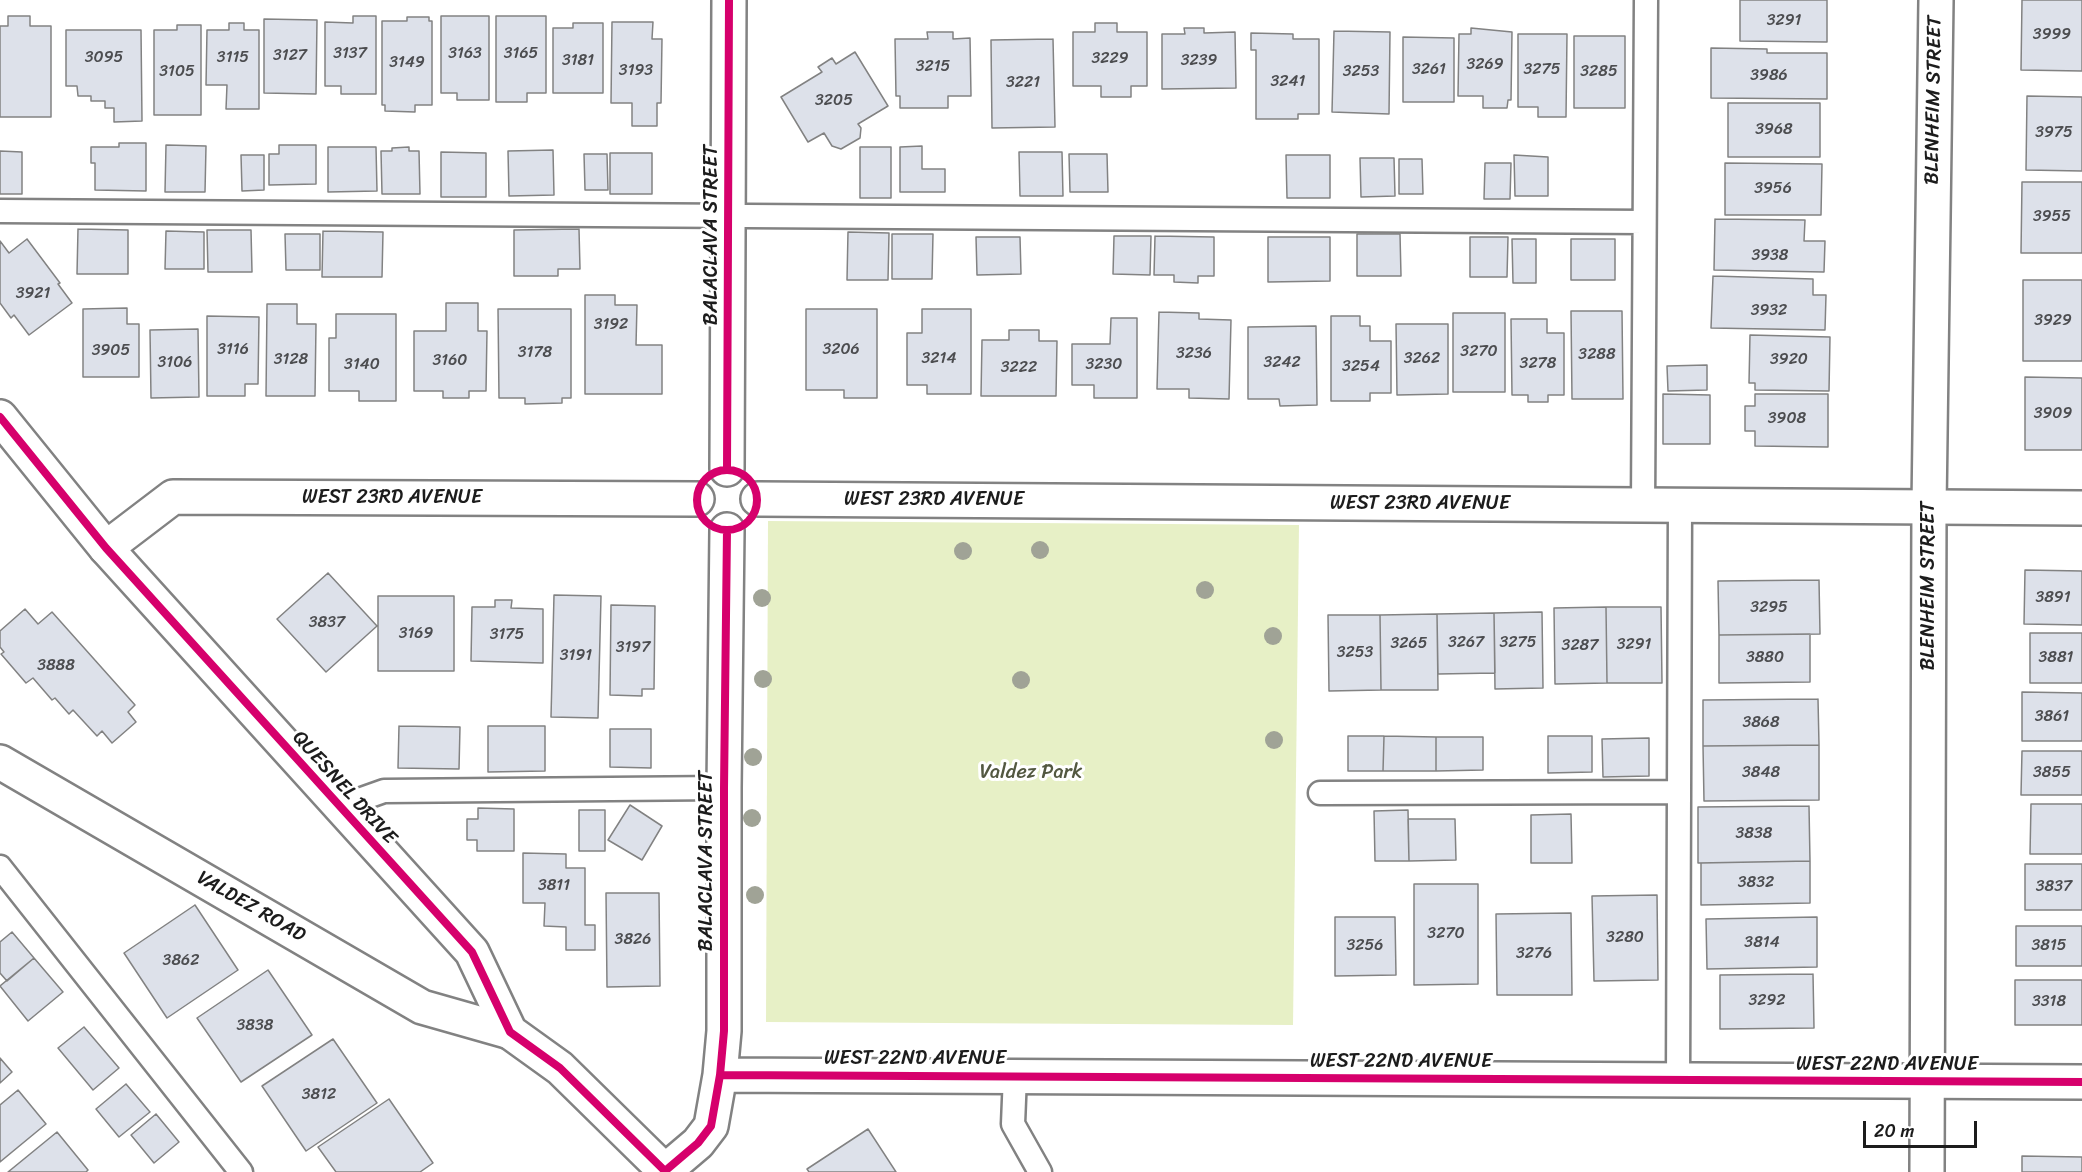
<!DOCTYPE html>
<html>
<head>
<meta charset="utf-8">
<style>
	body { margin:0 }
	#map { position:relative; width:2082px; height:1172px; overflow:hidden; background:#fff; font-family:Sriracha,sans-serif }
	canvas { display:block }
	.scale { position:absolute; left:1863px; top:1121px; width:114px; height:27px; box-sizing:border-box; border:3px solid #1c1c1c; border-top:0; padding-left:8px; font-size:18px; line-height:21px; white-space:nowrap; color:#1c1c1c; -webkit-text-stroke:4px #fff; paint-order:stroke }
</style>
</head>
<body>
<div id="map">
<canvas width="2082" height="1172"></canvas>
<div class="scale">20 m</div>
</div>
<script>
const ctx = document.querySelector('canvas').getContext('2d');
ctx.lineJoin = 'round';
function fillPath(path, color) { ctx.fillStyle = color; ctx.fill(path, 'evenodd'); }
const shape = rows => new Path2D(rows.map(r => 'M' + r).join(''));
function strokePath(path, color, width, dash) { ctx.strokeStyle = color; ctx.lineWidth = width; ctx.lineCap = dash ? 'butt' : 'round'; ctx.setLineDash(dash || []); ctx.stroke(path); }
function label(font, color, halo, rows, align = 'center') {
  ctx.font = font + ' Sriracha,sans-serif'; ctx.lineWidth = 6; ctx.setLineDash([]); ctx.textBaseline = 'middle'; ctx.strokeStyle = halo; ctx.fillStyle = color; for (const [text, x, y, turn = 0] of rows) {
    ctx.save(); ctx.translate(x, y); ctx.rotate((+turn || 0) * Math.PI / 180); ctx.textAlign = isNaN(turn) ? turn : align; if (halo) ctx.strokeText(text, 0, 0); ctx.fillText(text, 0, 0); ctx.restore();
  }
}
const green = shape([
	[768,521,1299,525,1293,1025,766,1022]
]);
const building = shape([
	[1740,0,1827,0,1827,42,1740,41,1740,0],
	[2022,0,2082,0,2082,71,2021,70,2022,0],
	[8,16,30,16,30,26,51,26,51,117,0,117,0,26,8,26,8,16],
	[353,16,376,16,376,94,341,94,341,86,325,86,325,22,353,23,353,16],
	[441,16,489,16,489,100,457,100,457,93,441,93,441,16],
	[496,16,546,16,546,93,527,93,527,102,496,102,496,16],
	[407,17,429,17,429,21,432,21,432,105,415,105,415,112,385,111,385,105,382,105,382,21,407,21,407,17],
	[264,19,317,20,316,94,264,93,264,19],
	[612,22,653,22,652,39,662,39,661,103,657,103,657,126,632,126,632,103,611,103,612,22],
	[229,23,244,23,244,30,259,30,259,109,226,109,227,85,206,85,207,30,229,30,229,23],
	[573,23,603,23,603,93,553,93,553,28,573,28,573,23],
	[1095,23,1117,23,1117,32,1147,32,1147,86,1131,86,1131,97,1101,97,1101,86,1073,86,1073,32,1095,32,1095,23],
	[177,25,201,25,201,115,154,115,154,30,177,30,177,25],
	[1184,28,1204,28,1204,33,1235,32,1236,88,1162,89,1162,34,1185,34,1184,28],
	[1471,28,1512,32,1511,100,1508,100,1507,108,1483,108,1483,96,1458,96,1459,34,1471,34,1471,28],
	[66,30,141,30,142,121,114,122,114,108,105,108,105,101,91,101,91,96,78,96,77,86,66,86,66,30],
	[1334,31,1390,32,1389,114,1332,112,1334,31],
	[927,32,953,32,953,39,970,38,971,96,948,96,948,108,900,108,900,96,896,96,895,39,928,39,927,32],
	[1251,33,1293,34,1293,39,1319,39,1319,114,1298,114,1298,119,1256,119,1256,50,1251,50,1251,33],
	[1518,34,1567,34,1566,117,1538,117,1538,107,1518,107,1518,34],
	[1574,36,1625,36,1625,108,1574,108,1574,36],
	[1403,37,1454,38,1454,102,1403,102,1403,37],
	[1053,39,1055,127,992,128,991,40,1053,39],
	[1711,48,1767,49,1767,53,1827,53,1827,99,1711,98,1711,48],
	[855,52,888,106,858,124,861,128,860,138,841,149,832,146,824,133,808,142,781,97,822,72,818,67,832,58,836,64,855,52],
	[2027,96,2082,97,2082,171,2026,170,2027,96],
	[1728,103,1820,103,1820,157,1728,157,1728,103],
	[119,143,146,143,146,191,95,190,95,163,91,163,91,147,119,147,119,143],
	[166,145,206,146,205,192,165,192,166,145],
	[279,145,316,145,316,184,269,185,269,154,279,154,279,145],
	[922,146,922,169,945,169,945,192,900,192,900,147,922,146],
	[328,147,376,147,377,191,328,192,328,147],
	[409,147,409,151,419,151,420,194,382,194,381,151,392,151,392,148,409,147],
	[860,147,891,147,891,198,860,198,860,147],
	[553,150,554,195,509,196,508,151,553,150],
	[0,151,22,152,22,194,0,194,0,151],
	[441,152,486,153,486,197,441,197,441,152],
	[1019,152,1062,152,1063,196,1020,196,1019,152],
	[610,153,652,153,652,194,610,194,610,153],
	[584,154,607,154,608,190,585,190,584,154],
	[1069,154,1107,154,1108,192,1070,192,1069,154],
	[241,155,264,155,264,190,242,191,241,155],
	[1286,155,1330,155,1330,198,1287,198,1286,155],
	[1514,155,1548,157,1548,196,1515,196,1514,155],
	[1360,158,1394,158,1395,196,1361,197,1360,158],
	[1399,159,1422,159,1423,194,1399,194,1399,159],
	[1485,163,1511,163,1510,199,1484,199,1485,163],
	[1725,163,1822,164,1821,215,1725,215,1725,163],
	[2022,182,2082,182,2082,253,2021,253,2022,182],
	[1715,219,1805,220,1804,241,1825,241,1824,272,1714,270,1715,219],
	[78,229,128,230,128,274,77,274,78,229],
	[579,229,580,269,558,269,558,276,514,276,514,230,579,229],
	[207,230,251,230,252,272,208,272,207,230],
	[166,231,204,232,204,269,165,269,166,231],
	[323,231,383,232,382,277,322,277,323,231],
	[848,232,889,233,888,280,847,280,848,232],
	[285,234,320,234,320,270,286,270,285,234],
	[892,234,933,234,932,279,892,279,892,234],
	[1357,234,1400,234,1401,276,1357,276,1357,234],
	[1114,236,1151,236,1150,275,1113,274,1114,236],
	[1155,236,1214,237,1214,276,1198,276,1198,283,1174,282,1174,275,1154,275,1155,236],
	[976,237,1020,237,1021,274,977,275,976,237],
	[1268,237,1330,237,1330,281,1268,282,1268,237],
	[1470,237,1508,237,1507,277,1470,277,1470,237],
	[27,239,60,283,58,284,72,303,29,335,14,315,11,318,0,303,0,241,9,253,27,239],
	[1512,239,1536,239,1536,283,1513,283,1512,239],
	[1571,239,1615,239,1615,280,1571,280,1571,239],
	[1713,276,1813,279,1813,295,1826,295,1825,330,1711,328,1713,276],
	[2023,280,2082,280,2082,361,2023,361,2023,280],
	[585,295,615,295,615,305,637,305,636,345,662,345,662,394,585,394,585,295],
	[446,303,478,303,478,331,487,331,486,391,469,391,469,398,443,398,443,391,414,391,414,331,446,331,446,303],
	[267,304,297,304,297,324,316,324,315,396,266,396,267,304],
	[127,308,127,324,139,324,139,377,83,377,83,309,127,308],
	[498,309,571,309,571,398,562,398,562,403,525,404,525,398,499,398,498,309],
	[806,309,877,309,877,398,844,398,844,390,806,390,806,309],
	[922,309,971,309,971,394,927,394,927,385,907,385,907,333,922,333,922,309],
	[1571,311,1622,311,1623,399,1572,399,1571,311],
	[1159,312,1199,313,1199,319,1231,320,1229,399,1189,398,1189,389,1157,389,1159,312],
	[1453,313,1505,313,1505,392,1453,392,1453,313],
	[336,314,396,314,396,401,359,401,359,391,329,391,329,338,336,338,336,314],
	[207,316,259,317,258,384,245,384,245,396,207,396,207,316],
	[1331,316,1360,316,1360,326,1370,326,1370,341,1391,341,1391,393,1370,393,1370,401,1331,401,1331,316],
	[1111,318,1137,318,1137,398,1094,398,1094,385,1072,385,1072,344,1110,344,1111,318],
	[1511,319,1547,319,1547,333,1564,333,1564,395,1548,395,1548,402,1528,402,1528,395,1512,395,1511,319],
	[1396,324,1448,324,1448,394,1397,395,1396,324],
	[1316,326,1317,405,1280,406,1279,399,1248,399,1248,327,1316,326],
	[198,329,199,397,151,398,150,330,198,329],
	[1009,330,1039,330,1039,341,1057,341,1056,396,981,396,982,340,1009,340,1009,330],
	[1750,335,1830,337,1829,391,1755,390,1755,383,1749,383,1750,335],
	[1707,365,1707,390,1668,391,1667,366,1707,365],
	[2025,377,2082,378,2082,450,2025,450,2025,377],
	[1663,394,1710,395,1710,444,1663,444,1663,394],
	[1755,394,1828,394,1828,447,1755,446,1755,431,1745,431,1745,406,1755,406,1755,394],
	[2025,570,2082,571,2082,625,2024,624,2025,570],
	[328,573,377,626,326,672,277,619,328,573],
	[1819,580,1820,634,1719,635,1718,581,1819,580],
	[554,595,601,596,598,718,551,717,554,595],
	[378,596,454,596,454,671,378,671,378,596],
	[495,600,512,600,511,608,543,609,543,663,471,661,472,607,495,607,495,600],
	[611,605,655,606,654,689,642,689,642,696,610,695,611,605],
	[1606,607,1607,683,1555,684,1554,608,1606,607],
	[1606,607,1661,607,1662,683,1607,683,1606,607],
	[25,609,38,624,52,612,135,705,128,712,136,722,112,743,102,731,97,736,73,710,69,714,55,698,52,700,33,678,26,683,1,654,4,652,0,647,0,631,25,609],
	[1542,612,1543,688,1495,689,1494,613,1542,612],
	[1494,613,1495,673,1438,674,1437,614,1494,613],
	[1437,614,1438,690,1381,690,1380,615,1437,614],
	[1328,615,1380,615,1381,690,1329,691,1328,615],
	[2030,633,2082,633,2082,683,2030,683,2030,633],
	[1810,634,1810,682,1719,683,1719,635,1810,634],
	[2022,692,2082,693,2082,741,2022,741,2022,692],
	[1818,699,1819,745,1703,746,1703,700,1818,699],
	[399,726,460,727,459,769,398,768,399,726],
	[488,726,545,726,545,771,488,772,488,726],
	[610,729,651,729,651,768,610,767,610,729],
	[1348,736,1384,736,1383,771,1348,771,1348,736],
	[1384,736,1436,737,1436,771,1383,771,1384,736],
	[1548,736,1592,736,1592,772,1548,773,1548,736],
	[1436,737,1483,737,1483,770,1436,771,1436,737],
	[1649,738,1649,776,1603,777,1602,739,1649,738],
	[1819,745,1819,800,1704,801,1703,746,1819,745],
	[2022,751,2082,751,2082,795,2021,795,2022,751],
	[2031,804,2082,804,2082,854,2030,854,2031,804],
	[630,805,662,826,642,860,608,840,630,805],
	[1809,806,1810,861,1698,863,1698,807,1809,806],
	[478,808,514,809,514,851,477,851,477,840,467,840,467,819,478,819,478,808],
	[579,810,605,810,605,851,579,851,579,810],
	[1408,810,1409,861,1375,861,1374,811,1408,810],
	[1571,814,1572,863,1531,863,1531,815,1571,814],
	[1408,819,1455,819,1456,860,1409,861,1408,819],
	[523,853,566,854,566,868,585,868,585,925,595,925,595,950,566,950,566,927,544,926,545,903,523,903,523,853],
	[1810,861,1810,903,1701,905,1701,863,1810,861],
	[2025,864,2082,864,2082,910,2025,910,2025,864],
	[1414,884,1478,884,1478,984,1414,985,1414,884],
	[606,893,659,893,660,986,607,987,606,893],
	[1657,895,1658,980,1594,981,1592,896,1657,895],
	[195,905,238,970,167,1018,124,953,195,905],
	[1571,913,1572,995,1497,995,1496,914,1571,913],
	[1335,917,1395,917,1396,975,1335,976,1335,917],
	[1817,917,1817,967,1707,969,1706,919,1817,917],
	[2016,926,2082,926,2082,966,2016,966,2016,926],
	[12,932,34,958,7,981,0,973,0,942,12,932],
	[34,958,63,992,28,1021,0,986,34,958],
	[268,970,312,1035,241,1082,197,1018,268,970],
	[1813,974,1814,1028,1720,1029,1720,975,1813,974],
	[2015,980,2082,980,2082,1025,2015,1025,2015,980],
	[84,1027,119,1068,93,1090,58,1048,84,1027],
	[333,1039,377,1103,306,1151,262,1086,333,1039],
	[0,1058,12,1072,0,1083,0,1058],
	[126,1084,150,1112,119,1137,96,1109,126,1084],
	[18,1090,46,1124,0,1162,0,1105,18,1090],
	[389,1099,433,1163,420,1172,336,1172,318,1147,389,1099],
	[156,1114,179,1142,154,1163,131,1135,156,1114],
	[868,1129,896,1172,809,1172,807,1169,868,1129],
	[57,1132,88,1170,86,1172,8,1172,57,1132],
	[2022,1156,2082,1157,2082,1172,2022,1172,2022,1156]
]);
const lane = shape([
	[0,211,1644,222],
	[1643,506,1646,0],
	[1320,793,1679,792],
	[339,807,384,791,724,788],
	[0,867,241,1172],
	[1015,1075,1013,1124,1040,1172],
	[1678,1080,1680,507]
]);
const street = shape([
	[727,469,729,0],
	[758,499,2082,508],
	[106,548,173,497,697,499],
	[0,762,422,1007,510,1032],
	[720,1075,2082,1082],
	[665,1171,698,1143,711,1126,720,1075,724,1031,724,788,727,530]
]);
const secondary = shape([
	[0,417,106,548,472,952,510,1032,560,1068,666,1172],
	[1927,1172,1929,507,1936,0]
]);
const cycleway = shape([
	[0,417,106,548,472,952,510,1032,560,1068,666,1172],
	[727,469,729,0],
	'697 500a30 30 0 1 1 60 0a30 30 0 1 1-60 0Z',
	[720,1075,2082,1082],
	[665,1171,698,1143,711,1126,720,1075,724,1031,724,788,727,530]
]);
const trees = [
	[1040,550],
	[963,551],
	[1205,590],
	[762,598],
	[1273,636],
	[763,679],
	[1021,680],
	[1274,740],
	[753,757],
	[752,818],
	[755,895]
];
const numberNames = [
	["3291",1784,21],
	["3999",2052,35],
	["3137",350,54],
	["3163",465,54],
	["3165",521,54],
	["3127",290,56],
	["3095",104,58],
	["3115",233,58],
	["3229",1110,59],
	["3181",578,61],
	["3239",1199,61],
	["3149",407,63],
	["3269",1485,65],
	["3215",933,67],
	["3261",1429,70],
	["3275",1542,70],
	["3193",636,71],
	["3105",177,72],
	["3253",1361,72],
	["3285",1599,72],
	["3986",1769,76],
	["3241",1288,82],
	["3221",1023,83],
	["3205",834,101],
	["3968",1774,130],
	["3975",2054,133],
	["3956",1773,189],
	["3955",2052,217],
	["3938",1770,256],
	["3921",33,294],
	["3932",1769,311],
	["3929",2053,321],
	["3192",611,325],
	["3116",233,350],
	["3206",841,350],
	["3905",111,351],
	["3270",1479,352],
	["3178",535,353],
	["3236",1194,354],
	["3288",1597,355],
	["3214",939,359],
	["3262",1422,359],
	["3128",291,360],
	["3920",1789,360],
	["3160",450,361],
	["3106",175,363],
	["3242",1282,363],
	["3278",1538,364],
	["3140",362,365],
	["3230",1104,365],
	["3254",1361,367],
	["3222",1019,368],
	["3909",2053,414],
	["3908",1787,419],
	["3891",2053,598],
	["3295",1769,608],
	["3837",327,623],
	["3169",416,634],
	["3175",507,635],
	["3267",1466,643],
	["3275",1518,643],
	["3265",1409,644],
	["3291",1634,645],
	["3287",1580,646],
	["3197",633,648],
	["3253",1355,653],
	["3191",576,656],
	["3880",1765,658],
	["3881",2056,658],
	["3888",56,666],
	["3861",2052,717],
	["3868",1761,723],
	["3848",1761,773],
	["3855",2052,773],
	["3838",1754,834],
	["3832",1756,883],
	["3811",554,886],
	["3837",2054,887],
	["3270",1446,934],
	["3280",1625,938],
	["3826",633,940],
	["3814",1762,943],
	["3256",1365,946],
	["3815",2049,946],
	["3276",1534,954],
	["3862",181,961],
	["3292",1767,1001],
	["3318",2049,1002],
	["3838",255,1026],
	["3812",319,1095]
];
const streetNames = [
	["BLENHEIM STREET",1934,100,-89],
	["BALACLAVA STREET",712,235,-90],
	["WEST 23RD AVENUE",392,498],
	["WEST 23RD AVENUE",934,500],
	["WEST 23RD AVENUE",1420,504],
	["BLENHEIM STREET",1929,586,-90],
	["QUESNEL DRIVE",344,788,48],
	["BALACLAVA STREET",707,861,-90],
	["VALDEZ ROAD",251,907,30],
	["WEST 22ND AVENUE",915,1059],
	["WEST 22ND AVENUE",1401,1062],
	["WEST 22ND AVENUE",1887,1065]
];
const parkNames = [
	["Valdez Park",1031,773]
];
fillPath(green, '#e7f0c6');
fillPath(building, '#dde1ea');
strokePath(building, '#828282', 1.5);
strokePath(lane, '#828282', 27);
strokePath(street, '#828282', 38);
strokePath(secondary, '#828282', 38);
strokePath(lane, '#fff', 22);
strokePath(street, '#fff', 33);
strokePath(secondary, '#fff', 33);
strokePath(cycleway, '#d6006c', 8);
ctx.fillStyle = '#a0a396';
for (const [x, y] of trees) { ctx.beginPath(); ctx.arc(x, y, 9, 0, 2 * Math.PI); ctx.fill(); }
label('16px', '#4c4d50', null, numberNames);
label('20px', '#1c1c1c', '#fff', streetNames);
label('20px', '#535841', '#fff', parkNames);
</script>
</body>
</html>
